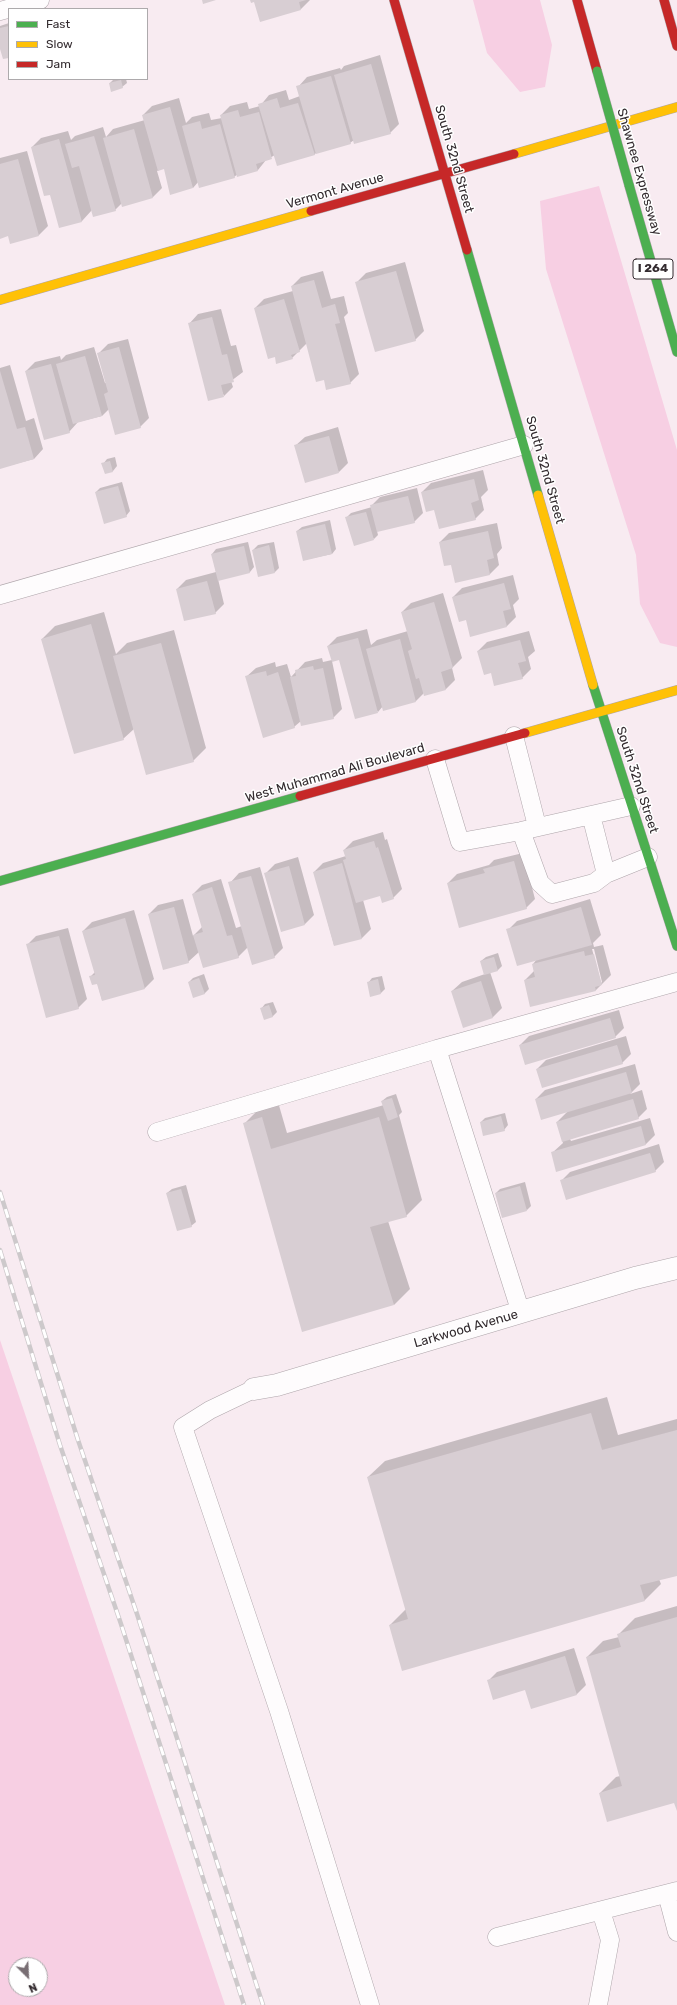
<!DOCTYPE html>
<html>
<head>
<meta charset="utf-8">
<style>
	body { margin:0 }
	#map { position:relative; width:677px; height:2005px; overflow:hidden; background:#f8ebf1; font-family:Rubik,sans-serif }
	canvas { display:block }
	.legend { position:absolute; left:8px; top:8px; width:140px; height:72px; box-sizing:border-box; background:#fff; border:1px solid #adaaac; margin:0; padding:5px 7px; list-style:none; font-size:12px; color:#332b2f }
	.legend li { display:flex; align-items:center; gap:8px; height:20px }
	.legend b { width:20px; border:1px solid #adaaac }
	.north { position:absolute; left:8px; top:1957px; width:40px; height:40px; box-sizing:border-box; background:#fff; border:1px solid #adaaac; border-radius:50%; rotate:156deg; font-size:11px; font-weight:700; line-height:16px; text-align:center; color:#332b2f }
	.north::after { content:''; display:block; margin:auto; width:14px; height:18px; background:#786e73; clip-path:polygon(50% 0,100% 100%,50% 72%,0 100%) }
</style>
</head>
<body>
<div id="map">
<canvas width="677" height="2005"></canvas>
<ul class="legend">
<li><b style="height:5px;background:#4caf50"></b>Fast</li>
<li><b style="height:5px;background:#ffc107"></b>Slow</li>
<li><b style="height:5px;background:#c62828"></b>Jam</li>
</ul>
<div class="north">N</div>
</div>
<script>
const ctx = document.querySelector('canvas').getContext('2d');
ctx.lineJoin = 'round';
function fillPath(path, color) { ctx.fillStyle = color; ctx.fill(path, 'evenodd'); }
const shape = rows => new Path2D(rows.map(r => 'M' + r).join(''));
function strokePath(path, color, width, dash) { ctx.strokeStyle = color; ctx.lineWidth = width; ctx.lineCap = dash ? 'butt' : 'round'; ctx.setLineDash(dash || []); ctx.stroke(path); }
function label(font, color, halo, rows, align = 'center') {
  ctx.font = font + ' Rubik,sans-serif'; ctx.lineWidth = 3; ctx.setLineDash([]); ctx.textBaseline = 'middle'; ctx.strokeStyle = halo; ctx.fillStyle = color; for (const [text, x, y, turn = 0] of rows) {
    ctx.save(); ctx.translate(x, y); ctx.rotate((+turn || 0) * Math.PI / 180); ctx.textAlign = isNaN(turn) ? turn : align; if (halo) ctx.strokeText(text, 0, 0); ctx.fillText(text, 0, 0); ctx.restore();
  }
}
const green = shape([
	[473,0,540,0,552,45,545,87,520,92,487,53],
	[599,186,677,450,677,647,660,643,640,604,636,555,546,269,540,201],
	[0,1340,225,2005,0,2005],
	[16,1965,40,1965,40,1989,16,1989]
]);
const shadow = shape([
	[251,0,310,0,301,9,260,20,255,1],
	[9,23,9,57,0,45,0,26],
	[380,55,399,124,390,133,354,140,350,143,317,152,314,155,275,155,266,160,258,170,238,174,234,177,199,181,193,188,164,168,157,171,162,188,153,197,122,203,115,210,92,210,82,221,60,227,50,193,32,147,41,138,68,131,71,140,75,136,103,127,106,137,113,129,145,120,143,115,152,106,179,98,186,123,192,117,209,113,211,120,222,118,221,115,230,106,247,102,249,109,260,106,269,95,286,90,289,100,300,96,298,87,307,77,340,68,341,70,344,66],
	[114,79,126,79,127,83,122,87,110,83],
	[27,151,48,226,39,235,9,235,0,238,0,158],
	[405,262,424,331,415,340,357,282,366,273],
	[323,271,331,299,344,296,348,313,344,317,359,374,350,383,324,379,307,343,292,358,275,356,255,308,264,299,293,291,292,286,301,277],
	[221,309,231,346,236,345,243,372,231,381,233,387,224,396,189,324,198,314],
	[128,339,149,418,140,427,109,409,102,416,78,422,69,432,26,371,35,362,60,356,61,360,66,355,94,347,105,383,106,383,99,353,108,344],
	[10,365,26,421,34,418,43,449,34,459,0,468,0,368],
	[338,427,348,463,339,472,295,446,305,437],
	[115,457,117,466,113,471,105,473,103,464,107,459],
	[483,470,488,490,481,497,484,510,475,519,435,509,422,492,431,483],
	[122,482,130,511,126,516,96,492,100,488],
	[417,488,423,513,414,522,377,531,378,535,374,539,347,517,351,513,372,507,371,506,380,497],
	[330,520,336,549,332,554,304,560,297,531,302,527],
	[497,523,502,548,497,554,499,565,490,574,456,581,452,564,440,542,449,533],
	[248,542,254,567,250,572,218,579,224,604,215,613,177,589,186,580,216,572,212,554,216,549],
	[274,542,279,568,275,572,259,576,253,550,258,545],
	[513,575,519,599,513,605,516,617,507,626,471,636,466,618,453,597,462,588],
	[443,593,462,658,452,668,455,680,446,689,425,695,424,693,416,701,384,710,383,706,378,712,340,658,332,661,342,709,333,718,301,721,294,727,246,677,256,668,275,662,276,667,287,664,291,677,305,662,322,658,323,662,332,660,328,646,337,637,367,629,371,645,377,640,408,631,402,612,411,603],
	[104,612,116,654,127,643,174,630,206,748,193,761,134,729,123,739,42,639,55,626],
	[529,631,535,651,528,657,531,669,522,678,492,672,478,651,487,642],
	[383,832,385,840,387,839,402,889,393,898,381,895,363,900,371,929,362,938,334,945,314,872,323,863,346,856,344,850,353,841],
	[523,853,535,899,526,908,448,883,457,874,489,865,494,860],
	[298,857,314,915,305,924,282,930,266,873,275,864],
	[260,867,283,948,274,957,248,947,238,957,199,952,188,962,149,914,158,905,183,899,193,936,203,926,193,894,202,885,221,879,236,928,242,926,230,883,239,873],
	[590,899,601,935,593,943,594,947,603,945,611,975,596,990,531,1005,525,980,534,971,533,964,537,959,508,930,517,921],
	[592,949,594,949,602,982,601,983],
	[134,910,154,979,145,988,102,1000,97,982,90,977,95,972,83,931,92,922],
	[68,928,87,999,78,1008,27,945,36,936],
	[498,953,502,966,498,970,490,972,502,1008,493,1017,464,1026,452,991,462,982,485,974,481,961,486,957],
	[204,974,209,989,204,994,189,982,193,978],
	[382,976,385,989,381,993,371,996,368,983,372,978],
	[273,1002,277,1012,272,1017,261,1009,265,1004],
	[619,1010,624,1028,615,1037,520,1045,529,1036],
	[626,1036,631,1054,622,1063,537,1069,546,1060],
	[635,1064,640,1084,630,1094,642,1090,647,1109,638,1118,570,1139,571,1141,650,1118,655,1135,646,1144,552,1153,563,1143,557,1122,568,1111,536,1099,545,1090],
	[396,1094,402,1112,399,1115,422,1200,406,1216,388,1221,410,1289,394,1305,245,1123,261,1107,278,1102,287,1133,384,1105,382,1101,387,1097],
	[505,1113,508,1125,504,1130,481,1122,485,1118],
	[659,1144,664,1162,655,1171,561,1181,570,1172],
	[525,1182,531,1206,527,1210,496,1193,500,1189],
	[186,1185,196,1222,191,1226,167,1193,172,1189],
	[607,1397,618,1435,677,1419,677,1575,659,1579,661,1584,645,1600,390,1625,406,1609,368,1477,385,1461],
	[677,1606,677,1809,675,1802,600,1793,616,1777,620,1776,587,1657,603,1641,619,1637,619,1634,635,1618],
	[574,1648,586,1685,577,1694,532,1708,526,1689,488,1681,497,1672]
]);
const building = shape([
	[202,0,216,0,203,4],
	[250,0,306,0,299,2,301,10,260,22,254,2,251,3],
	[9,26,9,58,3,59,0,49,0,28],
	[371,64,391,134,354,144,334,75],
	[331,76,351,144,316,154,296,86],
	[121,80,123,88,111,92,109,83],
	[277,98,280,108,298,103,315,155,277,166,258,104],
	[170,107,193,188,170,195,164,169,158,171,142,115],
	[238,110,240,117,259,112,272,159,256,164,258,171,237,177,220,115],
	[200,121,202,129,220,124,235,178,199,188,182,126],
	[134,129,153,198,122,207,103,138],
	[94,136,116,211,93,217,79,166,72,168,65,144],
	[59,139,82,222,59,228,50,195,44,196,31,147],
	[18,159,39,236,10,244,8,236,0,239,0,164],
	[396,271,416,341,375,352,355,282],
	[314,280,322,308,335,304,340,323,335,324,351,384,326,390,324,380,316,382,291,286],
	[284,299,300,352,291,355,293,359,276,364,275,357,268,359,254,308],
	[212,317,222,355,227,354,234,382,221,385,224,397,208,401,188,323],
	[119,347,141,428,115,435,104,394,108,392,97,353],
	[85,356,102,416,73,424,56,364],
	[51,364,70,433,44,440,25,371],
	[0,371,17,429,25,427,34,459,0,469],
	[329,436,339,473,305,483,294,445],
	[110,461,113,472,105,474,101,463],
	[474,479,479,500,471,503,476,520,439,529,434,510,426,512,421,492],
	[118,486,127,517,104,524,95,492],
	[408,496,415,523,377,532,370,505],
	[366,512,374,540,354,546,345,517],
	[325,524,332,554,303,561,296,531],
	[488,531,494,558,487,560,490,575,455,583,451,565,444,566,439,542],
	[269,545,275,573,258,577,252,550],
	[244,546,250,573,218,581,211,554],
	[207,581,216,614,184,621,176,589],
	[504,583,511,609,503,611,507,627,470,637,466,620,459,622,452,597],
	[434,602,453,668,441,672,446,690,424,696,419,678,416,679,408,651,412,649,401,612],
	[91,624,124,740,74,754,41,639],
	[358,638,378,713,355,719,339,660,332,662,327,646],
	[400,639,416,702,383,711,366,649],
	[520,640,526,661,518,663,523,679,494,686,491,673,484,675,477,651],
	[161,643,194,762,146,775,113,656],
	[313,666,314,670,323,668,334,719,301,726,290,677,296,676,295,670],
	[266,671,267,676,278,672,295,728,263,738,245,676],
	[374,841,376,848,378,847,394,899,382,903,380,896,356,903,343,860,346,859,343,850],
	[514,861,527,909,459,928,447,883,485,873,483,869],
	[342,863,362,939,334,946,313,872],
	[289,866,305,925,281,932,264,873],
	[251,876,275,958,252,965,228,882],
	[212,887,227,936,232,935,239,958,203,968,193,935,203,932,192,894],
	[174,907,189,963,163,970,148,914],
	[581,907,592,945,517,966,506,929],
	[125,918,145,989,102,1001,97,984,92,985,89,976,95,975,82,931],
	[59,936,79,1009,46,1018,26,944],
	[584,951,585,956,594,954,602,985,595,987,596,991,530,1007,524,980,535,977,532,964],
	[494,957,498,971,484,975,480,961],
	[199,978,205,994,193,998,188,982],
	[378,979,381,994,370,997,367,982],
	[481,981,493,1018,463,1028,451,991],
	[269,1005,273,1017,264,1020,260,1008],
	[610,1018,616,1038,525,1065,519,1045],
	[617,1045,623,1064,542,1088,536,1069],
	[626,1072,632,1093,541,1120,535,1099],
	[392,1098,398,1117,388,1121,381,1101],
	[633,1099,639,1119,562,1142,556,1122],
	[501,1116,505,1131,483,1136,480,1122],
	[262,1117,271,1149,379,1117,407,1217,370,1227,394,1305,302,1332,243,1123],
	[641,1126,646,1145,556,1172,551,1152],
	[650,1153,656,1172,566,1200,560,1180],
	[520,1186,527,1211,502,1218,495,1193],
	[181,1189,192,1227,177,1231,166,1193],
	[591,1413,602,1450,677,1430,677,1576,640,1585,645,1601,402,1671,389,1625,408,1619,367,1477],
	[677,1617,677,1811,674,1803,607,1822,599,1793,622,1786,586,1657,621,1647,617,1634],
	[565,1656,577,1695,531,1709,525,1690,493,1700,487,1680]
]);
const lane = shape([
	[0,11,40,0],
	[0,595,524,445],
	[514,736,537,826],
	[435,759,460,842,521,831,631,806],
	[591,815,606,874],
	[521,831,540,883,552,894,594,883,606,874,648,857],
	[437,1049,677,982],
	[157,1132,437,1049,521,1313],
	[254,1389,210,1410,183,1427,279,1711,370,2005],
	[667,1894,677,1932],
	[497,1937,677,1891],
	[598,2005,610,1940,601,1911]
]);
const street = shape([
	[254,1389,277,1385,635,1278,677,1268]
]);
const fast = shape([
	[629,185,677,352],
	[467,250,538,495],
	[593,685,677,946],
	[0,881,300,796]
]);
const slow = shape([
	[514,154,677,107],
	[0,300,311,211],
	[538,495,593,685],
	[525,733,677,690]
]);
const jam = shape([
	[394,0,467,250],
	[577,0,597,71],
	[664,0,677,46],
	[311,211,514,154],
	[300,796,525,733]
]);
const rail = shape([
	[0,1192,78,1440,137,1614,263,2005],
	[0,1250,60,1445,121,1624,244,2005]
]);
const fastBridge = shape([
	[597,71,629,185]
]);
const shields = [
	[653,269,40]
];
const shieldNames = [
	["I 264",653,269]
];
const streetNames = [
	["South 32nd Street",454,159,74],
	["Shawnee Expressway",639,172,74],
	["Vermont Avenue",335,191,-16],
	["South 32nd Street",545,470,74],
	["West Muhammad Ali Boulevard",335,773,-16],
	["South 32nd Street",637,780,72],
	["Larkwood Avenue",466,1329,-16]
];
fillPath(green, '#f7cfe3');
fillPath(shadow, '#0003');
fillPath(building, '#d8ced3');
strokePath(lane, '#aea5aa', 19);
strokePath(street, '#aea5aa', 23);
strokePath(fast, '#aea5aa', 10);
strokePath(slow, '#aea5aa', 10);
strokePath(jam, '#aea5aa', 10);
strokePath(lane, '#fefcfd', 18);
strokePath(street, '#fefcfd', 22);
strokePath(fast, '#4caf50', 9);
strokePath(slow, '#ffc107', 9);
strokePath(jam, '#c62828', 9);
strokePath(rail, '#cdc9cb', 4.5);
strokePath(rail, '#fff', 3, [9]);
strokePath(fastBridge, '#aea5aa', 10, []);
strokePath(fastBridge, '#4caf50', 9);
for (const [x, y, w] of shields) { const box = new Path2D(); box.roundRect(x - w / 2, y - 10, w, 20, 3); ctx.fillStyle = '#fff'; ctx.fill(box); strokePath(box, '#332b2f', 1); }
label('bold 12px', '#332b2f', null, shieldNames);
label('13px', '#332b2f', '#fff', streetNames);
</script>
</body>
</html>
